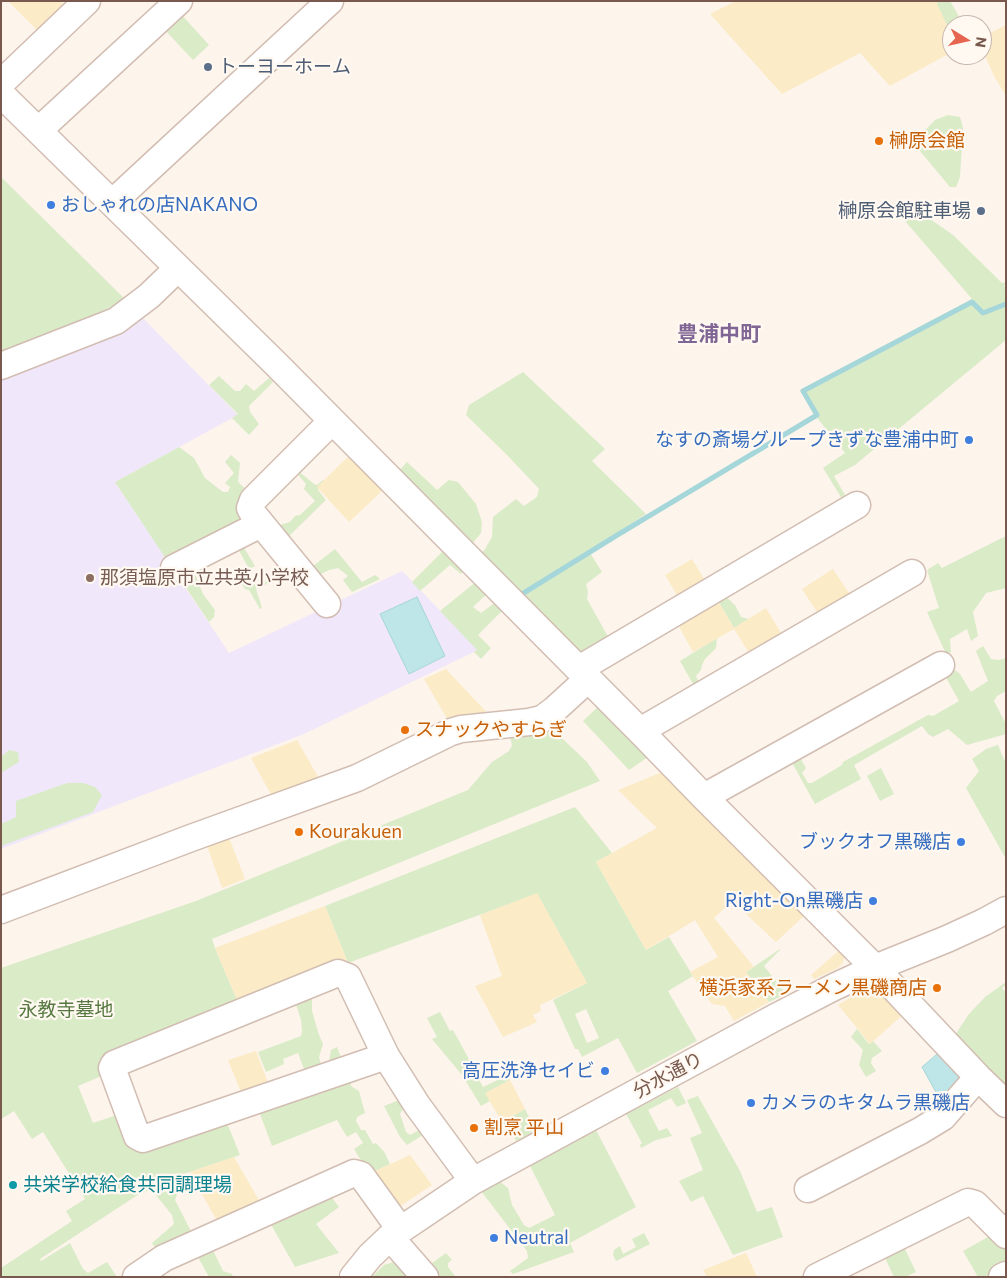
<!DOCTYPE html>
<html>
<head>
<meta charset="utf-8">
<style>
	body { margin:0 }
	#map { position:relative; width:1007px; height:1278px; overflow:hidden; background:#fdf4eb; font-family:Commissioner,sans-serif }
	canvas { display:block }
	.frame { position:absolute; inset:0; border:2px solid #79594d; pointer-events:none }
	.north { position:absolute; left:942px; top:15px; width:50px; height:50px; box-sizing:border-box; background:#fff9f2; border:1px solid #c9b9b0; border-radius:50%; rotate:99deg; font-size:14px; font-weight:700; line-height:20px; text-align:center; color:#79594d }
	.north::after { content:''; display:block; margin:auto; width:18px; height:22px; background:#e56551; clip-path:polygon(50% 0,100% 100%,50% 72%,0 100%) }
</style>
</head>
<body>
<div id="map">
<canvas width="1007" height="1278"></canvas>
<div class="frame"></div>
<div class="north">N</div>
</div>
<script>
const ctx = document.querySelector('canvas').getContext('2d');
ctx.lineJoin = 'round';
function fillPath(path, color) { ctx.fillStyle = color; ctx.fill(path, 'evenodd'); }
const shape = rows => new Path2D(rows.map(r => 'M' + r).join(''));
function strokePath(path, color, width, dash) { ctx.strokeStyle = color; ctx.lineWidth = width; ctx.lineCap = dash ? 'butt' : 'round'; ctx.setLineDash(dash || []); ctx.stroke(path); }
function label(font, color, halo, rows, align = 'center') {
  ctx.font = font + ' Commissioner,"Noto Sans JP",sans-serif'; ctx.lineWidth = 4.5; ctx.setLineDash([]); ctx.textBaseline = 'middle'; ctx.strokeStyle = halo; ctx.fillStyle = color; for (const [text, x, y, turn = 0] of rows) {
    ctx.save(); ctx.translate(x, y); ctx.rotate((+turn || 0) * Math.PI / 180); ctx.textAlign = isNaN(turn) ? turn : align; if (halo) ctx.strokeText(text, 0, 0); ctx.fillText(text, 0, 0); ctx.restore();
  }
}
const education = shape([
	[140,315,238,415,115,482,229,653,402,571,478,650,304,734,1,849,1,376]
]);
const green = shape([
	[939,1,950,1,964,25,952,25,952,35,936,4],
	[180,13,209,45,193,60,164,29],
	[948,115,960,117,963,128,960,177,956,187,950,187,910,139,917,133,925,130,935,120],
	[1,177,125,299,94,316,1,357],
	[909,216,919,216,930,219,953,235,1002,283,1006,282,1006,284,1004,285,1006,290,1006,340,855,465,834,476,848,500,844,502,823,468,845,453,815,415,800,390,972,299,905,221],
	[523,372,605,449,592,461,646,514,589,551,602,572,586,584,588,592,587,599,611,642,589,655,575,653,480,555,485,549,492,537,493,517,516,499,524,506,537,497,539,489,507,455,466,415,469,405],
	[219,376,235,391,240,391,246,384,254,391,269,378,273,382,249,406,250,412,259,424,249,435,232,418,238,414,209,385],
	[179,447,194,458,205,478,223,492,228,492,230,487,225,483,234,473,225,462,231,455,240,463,238,482,251,494,252,520,170,565,115,482],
	[407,462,437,490,449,480,458,482,476,504,482,522,481,533,471,545,398,472],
	[296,469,314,484,317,485,323,480,325,482,318,490,326,500,284,541,275,531,280,525,290,522,295,516,300,515,315,501,304,489,306,484,294,470],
	[1006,536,1006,588,986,593,973,612,978,636,971,641,967,629,950,639,951,652,946,654,927,612,939,608,927,570,938,563,942,568],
	[236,545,243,546,255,566,250,569,250,574,256,585,260,585,290,568,294,572,256,589,262,608,260,609,249,590,245,589,236,575,248,567],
	[446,548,467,567,461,574,450,565,420,591,412,582],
	[335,549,362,582,375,575,380,579,352,592,343,580,348,576,338,568,329,570,321,574,314,575,308,570],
	[194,572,203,594,215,610,214,617,209,622,176,573],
	[477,581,489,592,473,607,481,613,497,601,504,609,478,635,491,648,481,659,474,652,477,650,440,611],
	[724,595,735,605,741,617,749,619,734,628,715,596],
	[717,638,716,648,705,659,702,665,701,670,696,676,701,688,697,691,680,661],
	[983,646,991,659,999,660,1006,658,1006,691,997,696,994,701,1006,724,1006,734,967,745,948,729,933,737,928,734,922,726,854,765,861,779,815,804,791,761,799,756,806,768,802,773,808,783,812,783,842,765,843,762,928,715,933,716,959,701,943,672,951,667,960,674,971,692,988,681,976,651],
	[601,704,651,755,629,770,583,721],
	[548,725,587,762,600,781,212,939,215,948,240,1007,104,1075,78,1086,93,1123,117,1115,132,1146,225,1118,240,1155,169,1179,177,1195,175,1200,194,1237,159,1254,152,1243,174,1224,172,1215,151,1189,136,1196,40,1259,41,1261,70,1243,83,1269,88,1273,107,1262,117,1277,1,1277,1,1268,72,1221,66,1211,85,1199,43,1132,32,1139,14,1111,1,1119,1,968,196,901,468,790,492,762,509,751,512,746,509,730],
	[998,745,1006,764,1006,859,966,788,979,771,972,759,986,749],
	[9,750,18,752,19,762,1,773,1,757],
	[881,768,894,794,880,801,867,776],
	[67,783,83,783,95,787,102,795,93,812,1,846,1,824,16,817,16,801],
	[575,807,612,853,596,862,646,950,669,937,693,976,668,991,697,1041,637,1073,618,1038,582,1057,578,1049,575,1049,553,1000,587,983,537,894,348,963,325,906],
	[586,1009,599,1038,587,1043,575,1014],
	[780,949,780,950,764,966,786,994,769,1002,746,972],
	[339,978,347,980,381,1053,331,1069,329,1062,331,1050,337,1047,342,1060,369,1052,367,1047,372,1044,365,1026,361,1026,345,983,315,993,312,999,312,1011,319,1035,323,1044,319,1057,323,1072,307,1077,298,1053,283,1059,284,1064,266,1072,258,1052,301,1036,302,1031,301,1020,296,1004,253,1021,250,1015,304,994],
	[1006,982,1006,985,1002,988,1006,993,1006,1082,1000,1085,953,1038,969,1014,985,997],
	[440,1012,450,1031,453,1030,464,1050,483,1087,506,1076,510,1080,486,1093,490,1101,481,1106,462,1075,432,1039,437,1037,427,1018],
	[857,1029,869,1044,873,1041,882,1051,872,1058,871,1063,876,1071,866,1077,859,1065,863,1050,851,1037],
	[350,1076,351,1086,359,1091,365,1113,357,1117,356,1121,361,1130,365,1130,373,1144,376,1143,385,1153,390,1164,369,1174,354,1149,363,1143,356,1132,347,1137,337,1120,272,1146,257,1106],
	[678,1087,686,1103,677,1107,671,1098,648,1110,659,1131,667,1128,672,1136,656,1140,641,1148,640,1145,642,1143,626,1114],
	[698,1096,740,1171,757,1212,772,1207,783,1237,733,1255,703,1196,691,1202,679,1181,703,1170,690,1138,702,1133,687,1100],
	[407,1097,406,1104,400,1114,406,1132,410,1135,423,1128,426,1133,407,1145,400,1137,384,1106],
	[525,1109,536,1131,516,1141,511,1130,508,1131,502,1122],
	[596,1130,636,1207,570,1243,574,1252,513,1274,510,1271,528,1258,527,1251,481,1191,499,1181,508,1188,512,1205,524,1225,529,1228,555,1215,530,1166],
	[331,1196,339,1207,316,1224,339,1253,295,1267,269,1221],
	[644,1233,650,1244,616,1261,613,1255,614,1250,620,1246,623,1254,636,1247,632,1239],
	[995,1233,1006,1243,1006,1265,984,1277,978,1277,963,1251],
	[211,1246,223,1271,232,1274,233,1277,209,1277,195,1252],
	[904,1247,916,1272,905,1277,894,1277,885,1258],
	[446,1253,452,1260,448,1263,448,1267,456,1277,438,1277,428,1266],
	[397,1261,413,1277,372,1277,384,1265]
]);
const sand = shape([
	[8,1,60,1,67,8,41,34],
	[736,1,939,1,937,4,952,35,952,52,890,86,860,53,782,94,710,14],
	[1006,25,1006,96,994,76,982,49,982,37],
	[351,454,385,488,349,522,317,487],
	[692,559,707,584,680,600,665,575],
	[833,569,853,599,821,618,802,589],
	[715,596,734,628,766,608,784,638,752,658,734,629,693,652,675,619],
	[446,669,491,717,449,722,424,679],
	[297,740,321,782,274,800,251,758],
	[665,771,808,912,776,942,732,901,714,918,754,967,746,972,769,1002,734,1021,725,1006,712,1004,690,972,718,957,695,920,646,950,596,862,657,828,618,790],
	[228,835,245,879,222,888,206,843],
	[537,893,587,983,540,1005,541,1011,533,1015,537,1022,503,1037,475,986,502,976,480,915],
	[325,906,348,963,240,1007,215,948],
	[842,948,845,952,843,963,838,968,814,979,811,975],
	[863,994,873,995,888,999,906,1012,870,1044,838,1005,853,996],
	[256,1051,270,1088,243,1097,228,1060],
	[510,1080,525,1109,502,1122,485,1093],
	[410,1155,432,1185,393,1211,367,1175],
	[234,1157,263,1207,219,1225,190,1172],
	[746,1253,757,1277,707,1277,703,1270]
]);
const water = shape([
	[417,597,445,656,409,674,380,614,417,597],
	[943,1049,965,1079,943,1105,922,1067,943,1049]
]);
const stream = shape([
	[522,594,619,534,817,415,803,391,972,302,983,313,1006,304]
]);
const minor = shape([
	[1,83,87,1],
	[1,94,277,365,640,731,704,797,875,968,978,1077,1006,1104],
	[39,130,179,1],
	[112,203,330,1],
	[1,366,116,321,149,296,177,269],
	[174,568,261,524],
	[327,604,254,515,250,508,253,500,332,421],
	[579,669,857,505],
	[640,731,912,573],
	[704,797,941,665],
	[1,910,191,838,357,778,451,732,461,729,529,722,542,719,554,710,588,679],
	[386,1056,143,1139,137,1136,112,1068,114,1064,338,973,348,977,386,1056,417,1105,473,1181],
	[808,1189,920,1131,943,1117,978,1077],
	[390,1237,425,1277],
	[136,1277,164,1258,354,1173,361,1175,400,1229],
	[353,1277,370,1256,390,1237,473,1181,774,1018,834,987,875,968,947,939,984,922,1006,910],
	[817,1277,968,1202,975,1204,1006,1235],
	[1002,1277,1006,1275]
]);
const markers = [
	[208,67,5,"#5c6f8a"],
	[879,141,5,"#e8710a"],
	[51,205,5,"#3f7fe0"],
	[981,211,5,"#5c6f8a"],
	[969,440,5,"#3f7fe0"],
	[90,578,5,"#8d6e63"],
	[405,730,5,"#e8710a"],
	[299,832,5,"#e8710a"],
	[961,842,5,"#3f7fe0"],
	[873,901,5,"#3f7fe0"],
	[937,988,5,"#e8710a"],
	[605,1071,5,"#3f7fe0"],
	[751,1103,5,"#3f7fe0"],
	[474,1128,5,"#e8710a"],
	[13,1185,5,"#0f9aa8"],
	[494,1238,5,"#3f7fe0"]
];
const serviceNames = [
	["トーヨーホーム",218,67],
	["榊原会館駐車場",971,211,"right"]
];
const foodNames = [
	["榊原会館",889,141],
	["スナックやすらぎ",415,730],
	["Kourakuen",309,832],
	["横浜家系ラーメン黒磯商店",927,988,"right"],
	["割烹 平山",484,1128]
];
const shopNames = [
	["おしゃれの店NAKANO",61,205,"left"],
	["なすの斎場グループきずな豊浦中町",959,440],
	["ブックオフ黒磯店",951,842],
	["Right-On黒磯店",863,901],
	["高圧洗浄セイビ",595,1071],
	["カメラのキタムラ黒磯店",761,1103,"left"],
	["Neutral",504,1238,"left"]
];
const educationNames = [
	["那須塩原市立共英小学校",100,578]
];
const parkNames = [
	["永教寺墓地",66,1010]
];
const streetNames = [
	["分水通り",668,1075,-28]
];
const cultureNames = [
	["共栄学校給食共同調理場",23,1185]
];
const quarterNames = [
	["豊浦中町",719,334]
];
fillPath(education, '#f1e7fa');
fillPath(green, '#daebc8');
fillPath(sand, '#fbebc6');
fillPath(water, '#bee5e7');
strokePath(water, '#a5d6d9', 1);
strokePath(stream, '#a5d6d9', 5);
strokePath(minor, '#d2bdb2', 29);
strokePath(minor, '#fff', 26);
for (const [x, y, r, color] of markers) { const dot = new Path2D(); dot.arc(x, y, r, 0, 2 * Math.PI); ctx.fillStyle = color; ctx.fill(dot); strokePath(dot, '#fff9f2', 2); }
label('19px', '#4e5e75', '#fff9f2', serviceNames, 'left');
label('19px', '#c56008', '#fff9f2', foodNames, 'left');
label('19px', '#366cbe', '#fff9f2', shopNames, 'right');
label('19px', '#785e54', '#fff9f2', educationNames, 'left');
label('19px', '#577941', '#fff9f2', parkNames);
label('19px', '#79594d', '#fff9f2', streetNames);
label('19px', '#0d838f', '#fff9f2', cultureNames, 'left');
label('bold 21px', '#806694', '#fff9f2', quarterNames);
</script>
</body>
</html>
